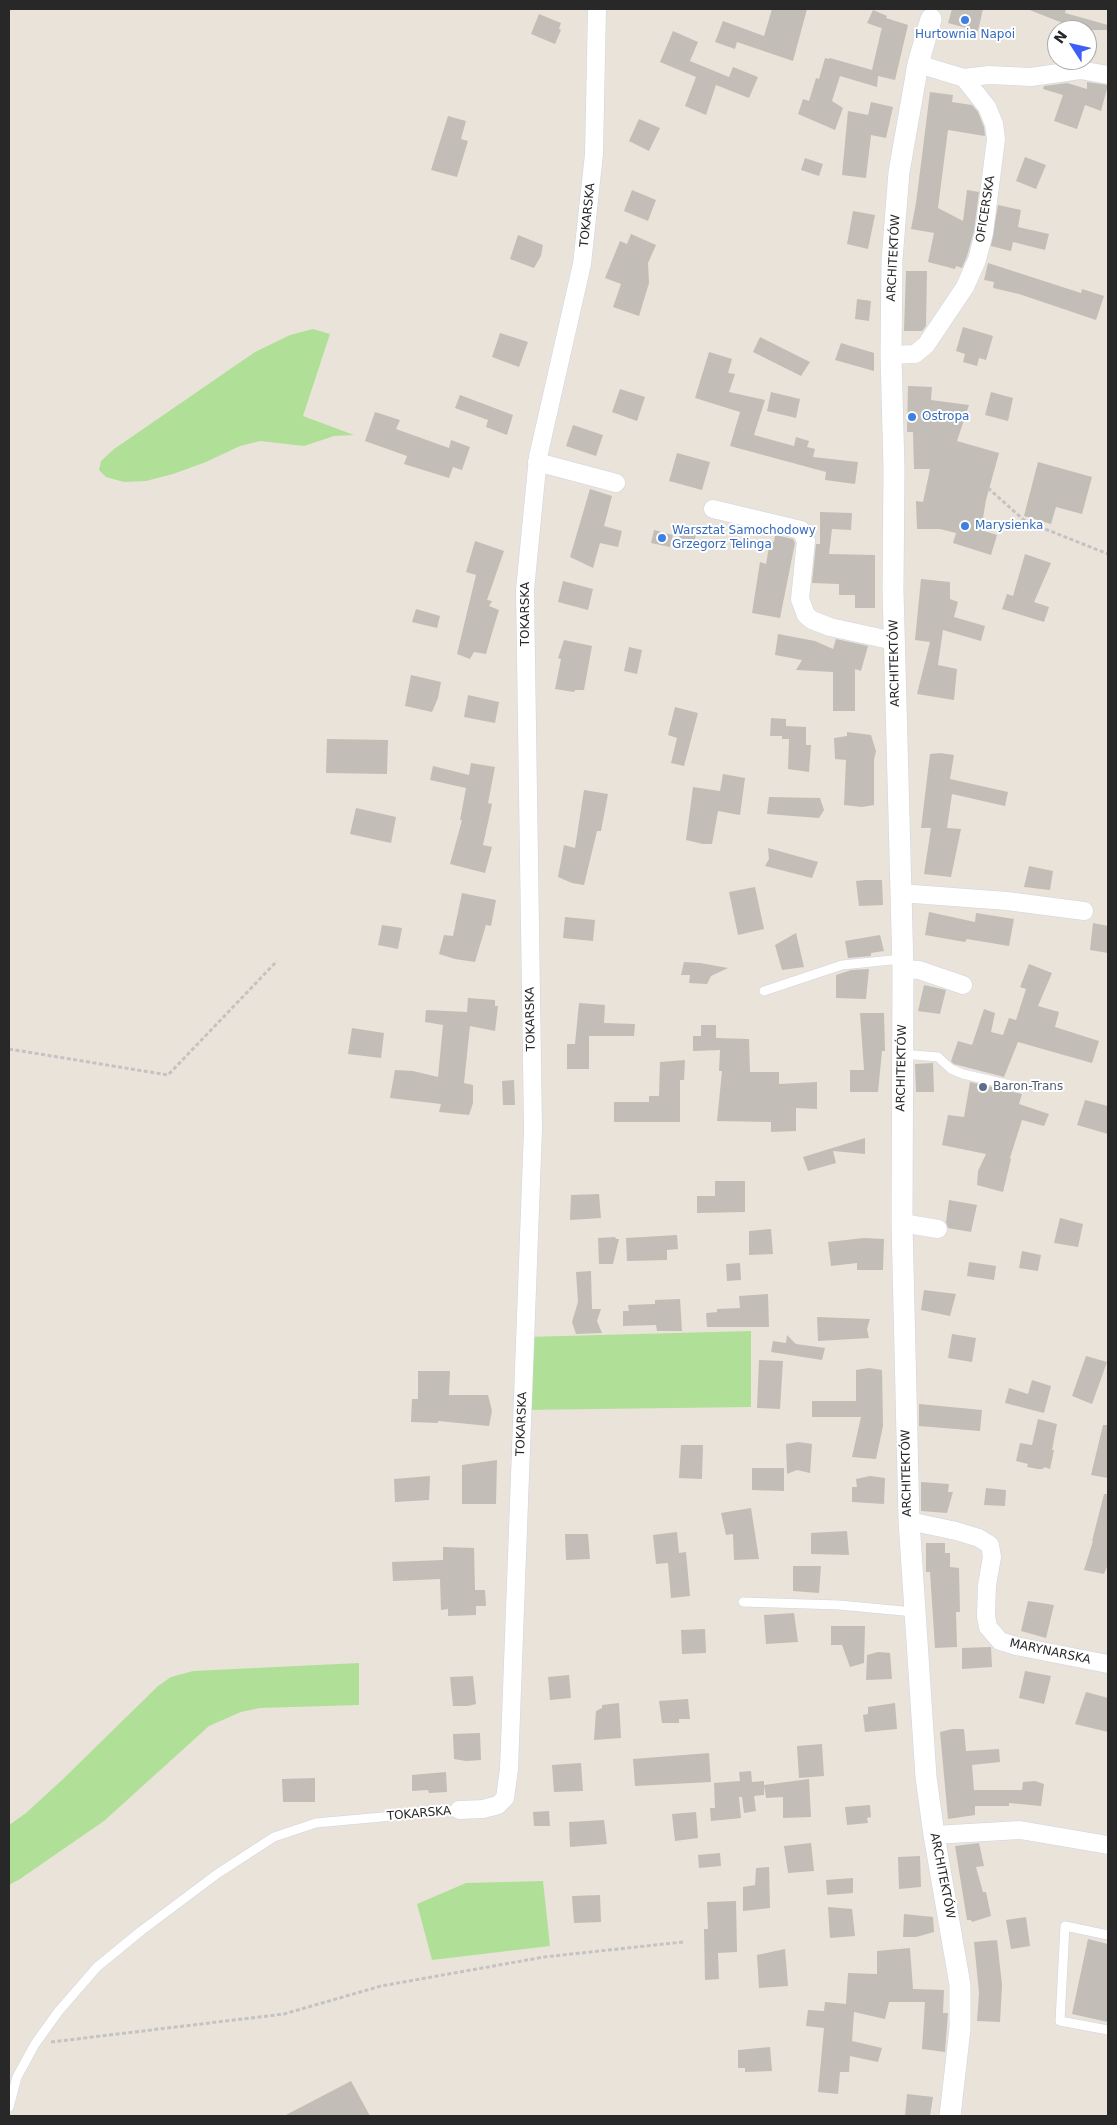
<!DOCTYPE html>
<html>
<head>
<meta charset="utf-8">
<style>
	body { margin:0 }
	#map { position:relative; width:1117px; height:2125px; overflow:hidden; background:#eae3da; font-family:"DejaVu Sans",sans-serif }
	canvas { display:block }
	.frame { position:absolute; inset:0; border:10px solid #282828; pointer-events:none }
	.north { position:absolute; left:1047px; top:20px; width:50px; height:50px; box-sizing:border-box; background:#fff; border:1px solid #a9a9a9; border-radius:50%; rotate:305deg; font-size:14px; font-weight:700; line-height:20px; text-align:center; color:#282828 }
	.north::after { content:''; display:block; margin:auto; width:18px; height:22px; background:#3d5ff5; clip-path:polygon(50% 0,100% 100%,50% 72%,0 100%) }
</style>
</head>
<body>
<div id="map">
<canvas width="1117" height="2125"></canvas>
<div class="frame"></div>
<div class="north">N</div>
</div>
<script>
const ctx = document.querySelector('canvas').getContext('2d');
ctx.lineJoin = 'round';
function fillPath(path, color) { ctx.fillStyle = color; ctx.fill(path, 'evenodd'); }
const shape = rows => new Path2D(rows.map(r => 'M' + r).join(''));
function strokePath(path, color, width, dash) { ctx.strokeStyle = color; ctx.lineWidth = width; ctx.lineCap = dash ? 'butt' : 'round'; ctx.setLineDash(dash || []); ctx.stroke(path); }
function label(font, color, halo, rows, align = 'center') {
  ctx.font = font + ' "DejaVu Sans",sans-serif'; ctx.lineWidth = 4; ctx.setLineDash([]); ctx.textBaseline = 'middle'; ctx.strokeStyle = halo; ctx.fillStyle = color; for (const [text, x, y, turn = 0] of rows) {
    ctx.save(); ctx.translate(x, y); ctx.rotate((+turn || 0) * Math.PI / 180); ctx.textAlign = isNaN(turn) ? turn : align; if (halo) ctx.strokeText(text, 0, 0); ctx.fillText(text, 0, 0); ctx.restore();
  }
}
const green = shape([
	[313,329,330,334,303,416,354,435,334,436,304,446,260,441,240,446,206,462,173,474,146,481,124,482,106,477,99,470,101,461,114,449,255,352,290,335],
	[751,1331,751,1407,522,1410,525,1337],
	[359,1663,359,1705,260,1708,241,1712,209,1726,104,1821,20,1879,9,1885,9,1825,26,1813,62,1780,158,1686,171,1677,193,1671],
	[543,1881,550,1946,432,1960,417,1904,466,1883]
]);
const building = shape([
	[772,9,807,9,793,61,737,42,735,49,715,42,723,21,764,36],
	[952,9,983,9,978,31,948,23],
	[1027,9,1066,9,1065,13,1108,25,1108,30,1072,30,1073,27],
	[873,10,887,16,886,18,908,25,895,80,878,76,877,87,840,76,832,101,843,108,835,130,798,114,803,99,809,101,816,78,819,79,825,58,829,59,830,58,872,70,882,27,881,28,867,23],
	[539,14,561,23,559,29,561,30,555,44,531,34],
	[673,31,698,42,690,61,729,77,733,67,758,77,749,98,716,85,706,115,685,106,696,77,660,62],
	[1087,82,1108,85,1101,111,1085,105,1077,129,1054,121,1063,95,1043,89,1044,86,1067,83,1087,89],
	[930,92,953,95,952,102,972,105,978,112,984,127,985,136,948,130,938,208,963,221,967,190,979,192,974,231,967,256,962,268,956,266,955,269,928,262,934,233,911,229,916,203],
	[871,102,893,107,886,138,871,135,866,178,842,175,848,111,868,115],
	[448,116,466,121,461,139,468,141,457,177,431,170],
	[639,119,660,128,649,151,629,141],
	[1025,157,1046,165,1036,189,1016,181],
	[805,158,823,164,819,176,801,170],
	[632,190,656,200,648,221,624,211],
	[998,205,1021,210,1018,227,1049,234,1045,250,1013,242,1011,251,991,246],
	[853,211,875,215,868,249,847,244],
	[631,234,656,245,648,263,649,283,639,316,613,307,621,284,605,278,620,241,627,244],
	[518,235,543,245,541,256,534,268,510,259],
	[988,263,1081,293,1082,289,1104,296,1096,320,1019,294,993,288,994,282,984,280],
	[906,271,927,271,926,326,922,331,904,331],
	[857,299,871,301,869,321,855,319],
	[963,327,993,336,986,360,979,358,977,366,963,362,965,354,956,351],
	[500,333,528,342,519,367,492,357],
	[760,337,810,362,801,376,753,352],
	[841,343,874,353,874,371,835,360],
	[709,352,732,359,728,373,735,374,729,392,765,400,754,435,794,446,796,437,809,441,807,447,815,449,813,457,858,462,855,484,825,480,826,472,730,446,740,412,695,398],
	[908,386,932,387,931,400,969,405,957,441,999,453,986,500,981,530,997,535,991,555,953,543,956,533,940,529,917,529,916,501,923,502,930,469,914,469,913,432,907,432],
	[620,389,645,397,637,421,612,412],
	[771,392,800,399,796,418,767,411],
	[991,392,1013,398,1008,421,985,415],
	[460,395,513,415,507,435,486,427,488,420,455,408],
	[375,412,400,420,396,429,449,448,451,440,470,447,462,470,453,467,449,478,404,464,407,456,365,441],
	[573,425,603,435,596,456,566,446],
	[677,453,710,462,702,490,669,481],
	[1038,462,1092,477,1082,514,1056,507,1051,524,1024,516],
	[590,489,612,496,604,526,622,531,618,547,600,543,593,568,570,557],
	[820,512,852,513,851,530,832,529,829,554,875,555,875,608,855,608,855,595,839,595,839,584,812,583,816,544,820,544],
	[682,528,697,532,692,549,677,545],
	[654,530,673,535,670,547,651,543],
	[775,535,793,539,795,543,780,618,752,613,760,562,766,564,770,541,774,542],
	[475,541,504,551,487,600,492,601,489,606,499,610,492,633,486,654,474,652,470,659,457,654,476,575,466,572],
	[1025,554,1051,563,1034,602,1049,607,1044,622,1002,609,1007,594,1013,596],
	[921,579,950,582,950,599,958,602,954,617,985,626,981,641,943,630,938,665,957,669,954,700,917,694,930,642,915,640],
	[563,581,593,589,588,610,558,602],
	[416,609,440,616,437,628,412,622],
	[778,634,815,641,833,649,836,639,868,646,861,671,855,669,855,711,833,711,833,672,796,670,802,660,775,655],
	[564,640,592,646,584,690,575,690,574,692,555,689,561,659,558,658],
	[629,647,642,650,637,674,624,671],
	[411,675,441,682,438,698,432,712,405,706],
	[468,695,499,702,495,723,464,717],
	[675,707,698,713,684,766,671,763,677,738,668,735],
	[771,718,786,719,786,726,806,727,806,745,811,745,809,772,788,769,789,739,782,739,782,736,770,736],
	[847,732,871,735,876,751,874,760,874,805,862,807,844,805,846,760,835,759,834,738,847,736],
	[327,739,388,740,387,774,326,773],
	[940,753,954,755,950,779,1008,792,1005,806,952,794,947,828,961,829,951,877,924,874,931,828,921,828,930,754],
	[471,763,495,767,488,803,492,804,483,845,492,847,485,873,450,864,462,820,460,820,466,788,430,780,433,766,469,775],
	[723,774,745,778,740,815,718,811,712,844,703,844,686,840,693,787,720,791],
	[584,790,608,794,601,831,597,831,584,885,572,883,558,877,564,845,575,848],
	[769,797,820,798,824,810,819,818,767,814],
	[356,808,396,817,391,843,350,834],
	[768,848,818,862,812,878,765,866,769,859],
	[1029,866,1053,871,1050,890,1024,887],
	[866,880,882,880,883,905,859,906,856,881],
	[755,887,764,929,738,935,729,892],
	[462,893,496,900,491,926,486,925,475,962,455,959,439,954,444,935,453,936],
	[929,912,975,922,976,913,1014,919,1009,946,967,939,965,942,925,935],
	[565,917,595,920,593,941,563,938],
	[1093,923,1108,926,1108,953,1090,950],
	[382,925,402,928,398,949,378,945],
	[796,933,804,967,782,970,775,945],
	[880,935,884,951,871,953,871,956,848,958,845,941],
	[684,962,700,963,728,968,711,976,707,984,689,983,690,975,681,975],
	[1029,964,1052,973,1038,1006,1059,1012,1055,1027,1099,1041,1092,1063,1018,1042,1004,1077,954,1064,951,1061,958,1041,972,1045,984,1009,995,1013,991,1032,1003,1035,1009,1018,1016,1020,1026,989,1020,987],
	[869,969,866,999,836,998,836,975,851,970],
	[924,985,946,990,940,1014,918,1011],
	[468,998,495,1000,495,1006,498,1006,495,1031,470,1026,464,1083,473,1085,473,1103,469,1115,439,1112,441,1104,390,1098,395,1070,413,1071,438,1077,443,1025,425,1022,426,1010,467,1012],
	[579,1003,605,1005,604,1023,635,1024,634,1036,589,1036,589,1069,567,1069,567,1044,575,1044],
	[860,1013,884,1013,885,1051,882,1051,878,1092,850,1092,850,1070,864,1070],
	[701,1025,716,1025,716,1038,749,1039,750,1072,779,1072,779,1084,817,1082,817,1109,796,1108,796,1131,771,1132,771,1122,717,1121,722,1071,719,1071,720,1050,693,1051,693,1036,701,1036],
	[352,1028,384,1033,381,1058,348,1054],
	[685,1060,684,1080,680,1080,680,1122,614,1122,614,1102,649,1102,649,1096,659,1096,660,1062],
	[933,1063,934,1092,916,1092,915,1064],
	[514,1080,515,1105,503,1105,502,1081],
	[970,1082,1022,1094,1019,1104,1049,1114,1044,1126,1022,1120,1010,1158,1011,1159,1003,1192,977,1185,978,1171,986,1154,942,1145,948,1115,964,1117],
	[1085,1100,1108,1106,1108,1134,1077,1125],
	[865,1138,865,1154,833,1151,836,1163,808,1171,803,1157],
	[715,1181,745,1181,745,1212,697,1213,697,1196,715,1196],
	[599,1194,601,1218,570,1220,571,1195],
	[949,1200,977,1205,971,1232,948,1228,946,1222],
	[1060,1218,1083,1224,1078,1247,1054,1243],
	[771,1229,773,1254,749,1255,749,1231],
	[677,1235,678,1249,667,1250,667,1260,627,1261,626,1238],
	[615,1237,616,1239,619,1239,613,1264,599,1264,598,1238],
	[864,1238,884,1239,883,1270,857,1270,857,1263,831,1266,828,1242],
	[1022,1251,1041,1255,1038,1271,1019,1268],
	[969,1262,996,1266,994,1280,967,1276],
	[740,1263,741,1280,727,1281,726,1264],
	[591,1271,592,1309,601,1309,597,1321,602,1333,576,1334,572,1322,578,1302,576,1272],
	[924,1290,956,1294,950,1316,921,1310],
	[768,1294,769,1327,707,1327,706,1313,717,1312,717,1309,740,1308,739,1296],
	[680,1299,682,1331,657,1331,656,1325,623,1326,623,1311,629,1311,628,1305,655,1304,655,1300],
	[817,1317,870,1319,867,1329,869,1338,818,1341],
	[952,1334,976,1338,972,1362,948,1358],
	[787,1335,796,1344,825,1348,822,1360,771,1352,773,1341,786,1343],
	[1086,1356,1107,1362,1092,1404,1072,1396],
	[759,1360,783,1361,780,1409,757,1408],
	[869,1368,882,1370,883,1426,876,1459,852,1457,861,1417,812,1417,812,1401,856,1401,856,1370],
	[418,1371,450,1371,449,1395,488,1395,492,1411,489,1426,438,1421,438,1423,411,1422,412,1399,418,1399],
	[1032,1380,1051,1386,1044,1413,1005,1403,1009,1388,1028,1394],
	[919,1404,982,1410,980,1431,919,1426],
	[1038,1419,1057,1424,1052,1450,1054,1450,1050,1469,1044,1467,1043,1469,1038,1469,1027,1467,1028,1464,1016,1461,1020,1443,1032,1445],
	[1103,1425,1108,1425,1108,1478,1091,1475],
	[798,1442,812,1444,810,1473,797,1470,787,1474,786,1444],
	[681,1445,703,1445,702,1479,679,1478],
	[497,1460,496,1504,462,1504,462,1465],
	[752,1468,784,1468,784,1491,752,1490],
	[430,1476,429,1500,395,1502,394,1479],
	[870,1476,885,1478,884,1504,852,1502,852,1487,857,1487,856,1479],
	[921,1482,949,1484,948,1492,953,1492,947,1513,921,1511],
	[986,1488,1006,1490,1005,1506,984,1505],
	[1104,1494,1108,1494,1108,1564,1104,1574,1084,1570,1093,1541,1092,1541],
	[751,1508,759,1559,734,1560,733,1534,726,1535,721,1513],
	[847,1531,849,1555,811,1554,811,1533],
	[677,1532,679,1553,686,1552,690,1596,671,1598,668,1563,656,1564,653,1535],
	[565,1534,588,1534,590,1559,566,1560],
	[926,1543,945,1543,945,1553,950,1553,950,1567,959,1568,960,1612,956,1612,957,1647,935,1648,930,1572,926,1572],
	[443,1547,474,1548,475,1590,485,1590,486,1606,476,1606,476,1615,448,1616,448,1609,441,1610,440,1579,393,1581,392,1562,443,1560],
	[793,1566,821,1566,819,1593,793,1591],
	[1028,1601,1054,1605,1046,1638,1021,1631],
	[794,1613,798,1642,766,1644,764,1615],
	[831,1626,865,1626,864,1663,850,1667,842,1645,831,1645],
	[705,1629,706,1653,682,1654,681,1630],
	[991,1647,992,1667,962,1669,962,1648],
	[878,1652,890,1653,892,1679,866,1680,867,1655],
	[1025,1671,1051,1676,1044,1704,1019,1698],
	[569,1675,571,1698,550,1700,548,1677],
	[473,1676,476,1704,468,1706,453,1706,450,1677],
	[1086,1692,1108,1698,1108,1732,1075,1724],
	[688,1699,690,1719,679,1719,679,1723,662,1723,659,1701],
	[619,1703,621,1738,594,1740,596,1711,602,1708,602,1705],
	[895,1703,897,1729,865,1732,863,1715,868,1714,868,1707],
	[952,1729,964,1729,966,1751,999,1749,1000,1762,972,1765,974,1790,1022,1790,1023,1782,1035,1781,1044,1784,1041,1806,1009,1803,1009,1806,975,1806,975,1815,948,1819,940,1732],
	[480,1733,481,1760,466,1761,454,1759,453,1734],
	[822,1744,824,1776,799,1778,797,1746],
	[709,1753,711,1782,635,1786,633,1759],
	[581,1763,583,1791,554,1792,552,1765],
	[751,1771,752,1782,764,1781,764,1795,754,1796,756,1811,744,1813,742,1797,739,1797,741,1818,711,1821,710,1808,715,1808,714,1783,740,1781,739,1772],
	[446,1772,447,1792,429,1793,428,1790,412,1791,412,1775],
	[315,1778,315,1802,283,1802,282,1779],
	[809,1779,811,1817,783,1818,783,1797,766,1798,764,1785],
	[870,1805,871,1817,867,1818,868,1823,847,1825,845,1807],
	[549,1811,550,1826,534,1826,533,1812],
	[696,1812,698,1838,675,1841,672,1814],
	[604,1820,607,1844,570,1847,569,1822],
	[811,1843,814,1871,788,1873,784,1846],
	[979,1843,984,1866,976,1867,983,1892,986,1892,991,1916,972,1922,971,1920,967,1920,955,1846],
	[720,1853,721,1866,699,1868,698,1855],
	[920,1856,921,1887,899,1889,898,1857],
	[769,1867,770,1908,743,1911,743,1887,755,1885,756,1868],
	[853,1878,853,1893,827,1895,826,1880],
	[600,1895,601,1922,574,1923,572,1896],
	[736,1901,737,1952,718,1953,719,1979,705,1980,704,1929,708,1929,707,1902],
	[828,1907,852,1909,855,1936,830,1938],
	[904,1914,933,1917,934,1932,916,1937,903,1937],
	[1026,1917,1030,1946,1011,1949,1006,1920],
	[1088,1939,1108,1944,1108,2022,1072,2014],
	[997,1940,1002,1985,1000,2022,977,2021,979,1993,974,1942],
	[910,1948,913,1989,944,1990,943,2013,948,2013,945,2052,922,2049,925,2002,889,2002,885,2019,854,2012,852,2041,882,2048,878,2062,850,2056,849,2072,840,2072,838,2094,818,2092,824,2028,806,2026,808,2010,824,2011,825,2002,846,2004,848,1973,877,1974,877,1951],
	[785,1949,788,1986,759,1988,757,1955],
	[770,2047,772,2071,745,2072,745,2068,738,2068,738,2050],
	[351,2081,370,2116,284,2116],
	[907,2094,933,2097,930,2116,905,2116]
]);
const path = shape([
	[988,488,1025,521,1108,554],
	[9,1049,168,1075,277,961],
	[51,2042,284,2014,381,1986,544,1957,683,1942]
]);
const service = shape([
	[764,991,842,965,902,959],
	[903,1054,938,1057,951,1069,963,1074,1023,1088],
	[743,1602,839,1605,914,1612],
	[1108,1935,1065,1926,1060,2021,1108,2030],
	[9,2107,17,2077,35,2044,58,2012,97,1967,141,1931,217,1874,274,1837,316,1823,459,1810]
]);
const minor = shape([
	[964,78,989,75,1031,77,1080,70,1108,75],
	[891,355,915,354,926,345,965,287,977,260,984,233,996,139,994,124,987,107,964,78,918,64],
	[537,462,616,483],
	[713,509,801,530,806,541,800,599,806,615,812,620,830,627,894,641],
	[900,893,1007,901,1084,911],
	[903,969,919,970,963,985],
	[902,1223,938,1229],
	[909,1521,956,1531,979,1538,990,1545,992,1557,987,1585,986,1616,988,1627,1000,1641,1016,1646,1108,1664],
	[459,1810,483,1809,498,1805,505,1798,509,1769,533,1129,525,590,538,457,582,264,594,154,597,9],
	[934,1835,1020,1830,1108,1845]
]);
const tertiary = shape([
	[931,19,918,64,899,172,892,260,891,355,894,469,893,590,903,969,902,1223,909,1521,926,1777,934,1835,960,1985,960,2029,950,2116]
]);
const markers = [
	[965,20,5,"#3f7fe0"],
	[912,417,5,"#3f7fe0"],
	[965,526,5,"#3f7fe0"],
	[662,538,5,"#3f7fe0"],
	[983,1087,5,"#5c6f8a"]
];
const shopNames = [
	["Hurtownia Napoi",965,35,"center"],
	["Ostropa",922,417],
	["Marysienka",975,526],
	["Warsztat Samochodowy",672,531],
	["Grzegorz Telinga",672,545]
];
const streetNames = [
	["OFICERSKA",986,209,-81],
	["TOKARSKA",588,215,-84],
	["ARCHITEKTÓW",894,258,-87],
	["TOKARSKA",526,614,-90],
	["ARCHITEKTÓW",895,663,-91],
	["TOKARSKA",531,1019,-91],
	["ARCHITEKTÓW",902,1068,-89],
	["TOKARSKA",522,1424,-88],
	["ARCHITEKTÓW",907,1473,-91],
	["MARYNARSKA",1050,1652,12],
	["TOKARSKA",419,1814,-5],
	["ARCHITEKTÓW",942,1876,79]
];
const serviceNames = [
	["Baron-Trans",993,1087]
];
fillPath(green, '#b0e097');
fillPath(building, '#c2bdb6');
strokePath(service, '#cfd3e1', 10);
strokePath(minor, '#cfd3e1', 19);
strokePath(tertiary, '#cfd3e1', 22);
strokePath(path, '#c3c3c3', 3, [4, 2.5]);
strokePath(service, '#fff', 9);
strokePath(minor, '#fff', 18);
strokePath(tertiary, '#fff', 21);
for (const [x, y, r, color] of markers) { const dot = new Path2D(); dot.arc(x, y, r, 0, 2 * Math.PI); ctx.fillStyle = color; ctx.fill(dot); strokePath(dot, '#fff', 2); }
label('12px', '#366cbe', '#fff', shopNames, 'left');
label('12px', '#282828', '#fff', streetNames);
label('12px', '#4e5e75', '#fff', serviceNames, 'left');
</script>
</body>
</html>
